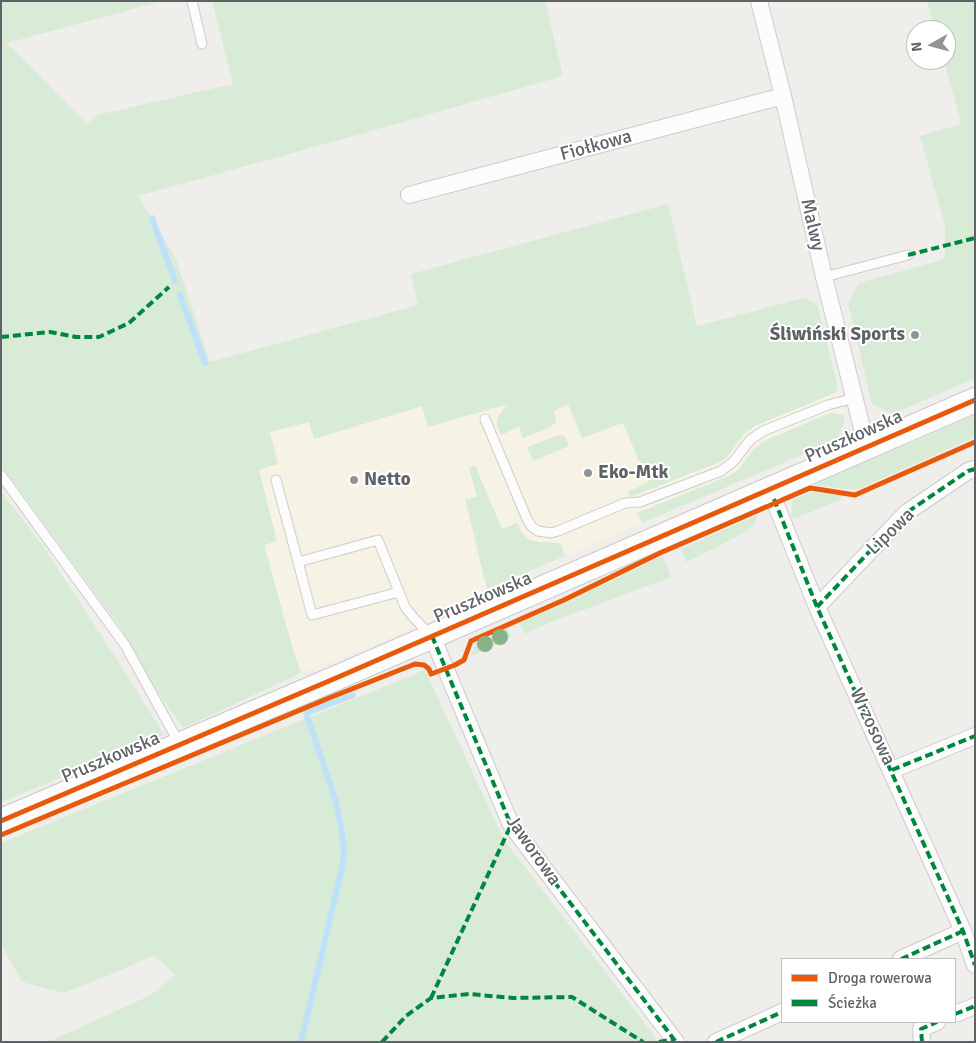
<!DOCTYPE html>
<html>
<head>
<meta charset="utf-8">
<style>
	body { margin:0 }
	#map { position:relative; width:976px; height:1043px; overflow:hidden; background:#efeeea; font-family:Signika,sans-serif }
	canvas { display:block }
	.frame { position:absolute; inset:0; border:2px solid #5f6368; pointer-events:none }
	.legend { position:absolute; left:781px; top:958px; width:175px; height:65px; box-sizing:border-box; background:#fff; border:1px solid #bfc1c3; margin:0; padding:6px 9px; list-style:none; font-size:15px; color:#5f6368 }
	.legend li { display:flex; align-items:center; gap:10px; height:25px }
	.legend b { width:25px; border:1px solid #bfc1c3 }
	.north { position:absolute; left:906px; top:20px; width:50px; height:50px; box-sizing:border-box; background:#fff; border:1px solid #bfc1c3; border-radius:50%; rotate:263deg; font-size:14px; font-weight:700; line-height:20px; text-align:center; color:#5f6368 }
	.north::after { content:''; display:block; margin:auto; width:18px; height:22px; background:#919496; clip-path:polygon(50% 0,100% 100%,50% 72%,0 100%) }
</style>
</head>
<body>
<div id="map">
<canvas width="976" height="1043"></canvas>
<div class="frame"></div>
<ul class="legend">
<li><b style="height:6px;background:#e8590c"></b>Droga rowerowa</li>
<li><b style="height:6px;background:#00873e"></b>Ścieżka</li>
</ul>
<div class="north">N</div>
</div>
<script>
const ctx = document.querySelector('canvas').getContext('2d');
ctx.lineJoin = 'round';
function fillPath(path, color) { ctx.fillStyle = color; ctx.fill(path, 'evenodd'); }
const shape = rows => new Path2D(rows.map(r => 'M' + r).join(''));
function strokePath(path, color, width, dash) { ctx.strokeStyle = color; ctx.lineWidth = width; ctx.lineCap = dash ? 'butt' : 'round'; ctx.setLineDash(dash || []); ctx.stroke(path); }
function label(font, color, halo, rows, align = 'center') {
  ctx.font = font + ' Signika,sans-serif'; ctx.lineWidth = 4; ctx.setLineDash([]); ctx.textBaseline = 'middle'; ctx.strokeStyle = halo; ctx.fillStyle = color; for (const [text, x, y, turn = 0] of rows) {
    ctx.save(); ctx.translate(x, y); ctx.rotate((+turn || 0) * Math.PI / 180); ctx.textAlign = isNaN(turn) ? turn : align; if (halo) ctx.strokeText(text, 0, 0); ctx.fillText(text, 0, 0); ctx.restore();
  }
}
const commercial = shape([
	[804,298,818,305,844,415,844,422,837,440,487,589,489,596,372,646,301,673,292,646,264,545,277,541,259,469,277,464,269,433,309,422,314,439,422,406,428,427,510,403]
]);
const green = shape([
	[1,1,163,1,7,43,87,124,97,115,233,84,212,1,545,1,563,76,375,130,138,196,176,259,210,362,418,305,411,274,668,204,697,326,804,298,818,305,838,389,835,393,755,426,745,433,727,457,720,462,630,497,628,492,648,482,623,423,582,438,568,404,554,411,556,419,555,423,553,425,549,428,523,438,519,427,501,435,497,425,497,419,504,408,508,404,428,427,422,406,314,439,309,422,270,432,278,464,259,470,277,541,264,545,292,646,301,673,183,728,150,681,120,627,1,465],
	[927,1,975,1,975,378,893,414,872,404,848,303,859,283,945,259,945,226,920,136,961,124,944,60,946,60,946,30,935,30],
	[830,413,844,415,844,422,837,440,642,523,637,513,731,475,738,470,753,450,764,441],
	[975,414,975,437,863,487,853,490,811,484,906,445],
	[559,435,562,435,565,437,569,446,533,461,527,447],
	[475,465,502,529,517,523,522,532,529,540,539,542,560,543,565,555,565,556,487,589,465,499,477,497,469,468],
	[1,491,43,546,132,683,164,735,1,802],
	[814,492,843,496,839,500,804,515,793,518,791,517,793,500,810,493],
	[758,515,754,524,745,532,715,548,686,562,681,549],
	[663,556,671,577,546,624,525,634,520,623,566,603],
	[508,628,511,638,471,656,475,643],
	[425,670,504,840,653,1034,658,1042,48,1042,151,995,175,975,154,955,117,972,64,993,22,982,1,944,1,843]
]);
const stream = shape([
	[152,218,175,281],
	[180,295,205,363],
	[301,1042,343,864,344,848,342,833,336,802,306,713,353,695]
]);
const lane = shape([
	[192,1,202,44],
	[824,277,908,255],
	[485,419,527,519,532,527,538,531,551,533,558,531,625,503,640,502,721,471,734,461,750,440,763,431,828,405,855,398],
	[1,475,125,645,179,743],
	[276,480,298,562],
	[399,592,312,615,298,562,378,540,405,607,413,617,431,636]
]);
const street = shape([
	[759,1,783,96,824,277,867,448],
	[409,195,783,96],
	[770,490,817,607,963,931,975,965],
	[817,607,906,513,968,471,975,469],
	[432,636,511,825,676,1042],
	[892,770,975,736],
	[901,959,963,931],
	[955,1014,975,1006],
	[716,1042,782,1012],
	[922,1042,921,1029,937,1022]
]);
const secondary = shape([
	[1,821,343,675,975,400]
]);
const quiet = shape([
	[908,255,975,238],
	[1,337,50,332,76,337,99,337,129,323,169,287],
	[774,499,817,607,963,931,975,965],
	[817,607,906,513,968,471,975,469],
	[432,636,511,825,676,1042],
	[892,770,975,736],
	[901,959,963,931],
	[431,998,511,825],
	[955,1014,975,1006],
	[382,1042,406,1016,431,998,469,994,513,998,572,997,643,1042],
	[659,1042,675,1039],
	[716,1042,782,1012],
	[922,1042,921,1029,937,1022]
]);
const cycleway = shape([
	[1,821,343,675,975,400],
	[1,835,329,698,415,664,424,665,429,669,431,674,455,665,464,660,471,641,564,600,660,553,810,488,855,495,975,442]
]);
const trees = [
	[500,637],
	[485,644]
];
const markers = [
	[915,335,5,"#919496"],
	[588,473,5,"#919496"],
	[354,480,5,"#919496"]
];
const streetNames = [
	["Fiołkowa",596,146,-15],
	["Malwy",812,225,77],
	["Pruszkowska",854,437,-24],
	["Lipowa",891,532,-44],
	["Pruszkowska",483,598,-23],
	["Wrzosowa",872,727,65],
	["Pruszkowska",111,758,-23],
	["Jaworowa",533,851,55]
];
const poiNames = [
	["Śliwiński Sports",905,335,"right"],
	["Eko-Mtk",598,473],
	["Netto",364,480]
];
fillPath(commercial, '#f7f3e4');
fillPath(green, '#d8ebd6');
strokePath(stream, '#bfe0f9', 6);
strokePath(lane, '#cbcccc', 11);
strokePath(street, '#cbcccc', 18);
strokePath(secondary, '#cacacb', 26);
strokePath(lane, '#fdfcfc', 9);
strokePath(street, '#fdfcfc', 16);
strokePath(secondary, '#fdfcfc', 24);
strokePath(quiet, '#00873e', 4, [8, 4]);
strokePath(cycleway, '#e8590c', 5);
ctx.fillStyle = '#88b388';
for (const [x, y] of trees) { ctx.beginPath(); ctx.arc(x, y, 8, 0, 2 * Math.PI); ctx.fill(); }
for (const [x, y, r, color] of markers) { const dot = new Path2D(); dot.arc(x, y, r, 0, 2 * Math.PI); ctx.fillStyle = color; ctx.fill(dot); strokePath(dot, '#fff', 2); }
label('19px', '#5f6368', '#fff', streetNames);
label('bold 19px', '#5f6368', '#fff', poiNames, 'left');
</script>
</body>
</html>
